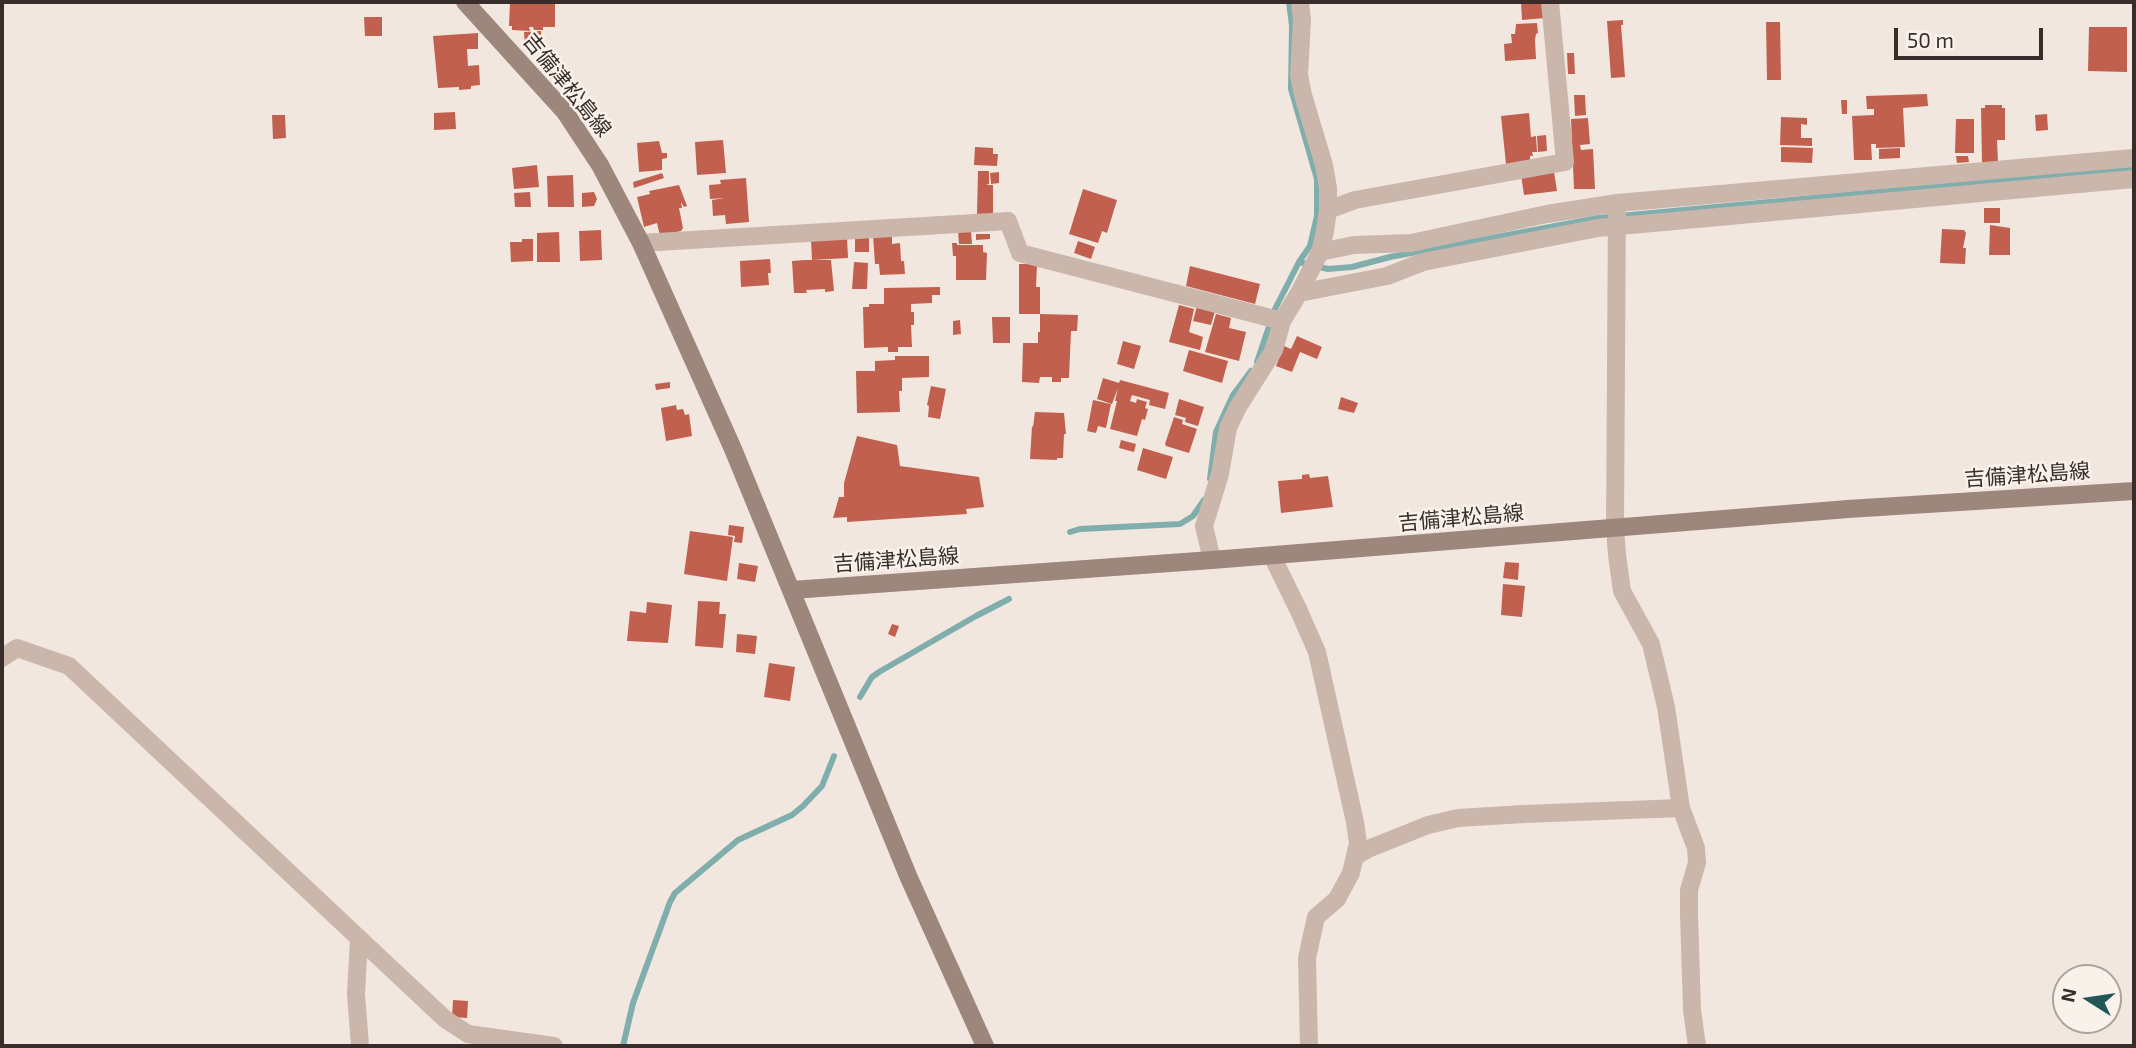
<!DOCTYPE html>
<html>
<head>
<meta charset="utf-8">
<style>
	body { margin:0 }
	#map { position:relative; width:2136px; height:1048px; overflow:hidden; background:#f2e7df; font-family:"Exo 2",sans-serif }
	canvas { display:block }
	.frame { position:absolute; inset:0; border:4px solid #382d2a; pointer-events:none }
	.north { position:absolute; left:2052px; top:964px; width:70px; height:70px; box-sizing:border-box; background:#f9f2eb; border:2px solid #aca39e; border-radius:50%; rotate:282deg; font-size:19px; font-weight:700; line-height:28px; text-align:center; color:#382d2a }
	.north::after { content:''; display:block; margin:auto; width:24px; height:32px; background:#215857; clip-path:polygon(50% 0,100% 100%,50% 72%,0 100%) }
	.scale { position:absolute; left:1894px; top:28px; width:149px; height:32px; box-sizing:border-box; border:4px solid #382d2a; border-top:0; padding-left:9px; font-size:21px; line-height:24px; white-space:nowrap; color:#382d2a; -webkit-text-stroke:5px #f9f2eb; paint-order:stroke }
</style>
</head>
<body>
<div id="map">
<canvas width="2136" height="1048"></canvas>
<div class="frame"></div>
<div class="north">N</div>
<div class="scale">50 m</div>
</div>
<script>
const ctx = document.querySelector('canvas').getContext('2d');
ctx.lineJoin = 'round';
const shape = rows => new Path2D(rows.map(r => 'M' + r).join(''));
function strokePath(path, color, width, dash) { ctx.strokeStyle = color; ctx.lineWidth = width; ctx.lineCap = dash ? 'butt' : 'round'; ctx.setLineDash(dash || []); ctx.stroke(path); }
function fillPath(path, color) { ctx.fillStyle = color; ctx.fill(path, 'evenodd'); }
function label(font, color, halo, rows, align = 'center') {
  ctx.font = font + ' "Exo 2","Noto Sans JP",sans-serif'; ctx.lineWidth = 5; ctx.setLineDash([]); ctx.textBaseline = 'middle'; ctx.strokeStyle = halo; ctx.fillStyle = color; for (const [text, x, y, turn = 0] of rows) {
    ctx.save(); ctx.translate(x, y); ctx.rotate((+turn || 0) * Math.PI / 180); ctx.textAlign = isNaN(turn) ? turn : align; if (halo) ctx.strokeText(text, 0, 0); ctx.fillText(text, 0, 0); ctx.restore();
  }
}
const stream = shape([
	[1299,262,1328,269,1352,267,1390,257,1598,218,2134,168],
	[1257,362,1275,309,1299,262,1310,246,1317,216,1317,179,1291,89,1292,26,1289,2],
	[1210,479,1216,432,1233,395,1251,371],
	[1070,532,1080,529,1180,524,1193,516,1204,500],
	[860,697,872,677,879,672,976,616,1009,599],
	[623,1046,633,1003,670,902,675,893,738,840,792,815,803,806,822,786,834,756]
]);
const building = shape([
	[510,2,562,2,562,4,555,4,555,27,543,27,543,30,534,30,533,27,529,27,530,31,512,30,512,26,509,26],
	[1521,2,1544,2,1545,18,1522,20],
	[364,17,382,17,382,36,365,36],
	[1623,20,1623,25,1621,25,1625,77,1611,78,1607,21],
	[1766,22,1780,22,1781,80,1767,80],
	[1537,23,1538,33,1536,34,1535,40,1536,59,1505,61,1504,44,1512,43,1511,34,1515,34,1516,24],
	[2089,27,2127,27,2127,72,2088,71],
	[541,31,542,44,525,45,524,32],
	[478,33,478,49,467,49,468,66,479,65,480,85,471,86,471,89,459,90,459,87,438,88,433,36],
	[1567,53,1574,53,1575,74,1568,74],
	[1927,94,1928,106,1903,108,1905,147,1876,148,1876,144,1871,144,1872,160,1854,160,1852,116,1874,115,1874,109,1867,109,1866,96],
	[1574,95,1585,95,1586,115,1575,116],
	[1841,100,1847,100,1847,114,1842,114],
	[1985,105,2002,105,2002,108,2005,108,2005,140,1997,140,1998,162,1982,162,1981,108,1985,108],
	[455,112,456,129,434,130,434,113],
	[1529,113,1531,137,1536,136,1537,152,1532,152,1533,156,1530,156,1530,162,1506,164,1501,116],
	[2047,114,2048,130,2036,131,2035,115],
	[272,115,285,115,286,138,273,139],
	[1781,117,1807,118,1807,125,1801,124,1801,138,1812,138,1812,146,1780,145],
	[1588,118,1590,144,1580,145,1581,150,1593,149,1595,189,1574,189,1571,119],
	[1956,119,1974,119,1974,153,1955,153],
	[1546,135,1547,151,1538,152,1537,136],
	[723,140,726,173,697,175,695,142],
	[659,141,662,153,667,153,667,158,662,159,662,170,639,172,637,143],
	[975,147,993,148,993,154,998,154,997,166,974,165],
	[1781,147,1813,148,1812,163,1781,162],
	[1900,148,1900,158,1879,159,1879,149],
	[1956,156,1968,156,1969,162,1957,163],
	[537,165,539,187,514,189,512,168],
	[978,171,989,171,989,184,986,185,993,185,993,214,977,214],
	[999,172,999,183,991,184,990,173],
	[1554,172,1557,191,1524,195,1521,175],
	[662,173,664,178,634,188,633,182],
	[573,175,574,207,548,207,547,176],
	[746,178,749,222,726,224,725,215,713,216,712,200,724,198,710,199,709,185,721,184,720,180],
	[679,185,687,206,684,207,681,202,682,208,679,208,683,228,681,231,660,236,657,223,644,227,637,197,650,194,649,191],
	[1083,189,1117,200,1107,233,1102,231,1098,243,1069,234],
	[530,192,531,207,515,207,514,193],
	[594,192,597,199,594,206,582,207,582,193],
	[1984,208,2000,208,2000,223,1984,223],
	[1990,225,2010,228,2010,255,1989,255],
	[1942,229,1964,230,1966,233,1963,248,1966,248,1965,264,1940,263],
	[601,230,602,260,580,261,579,231],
	[958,231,971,231,972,244,959,244],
	[559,232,560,262,537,262,537,233],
	[892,234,892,244,900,243,901,261,904,261,905,274,880,275,879,264,875,264,873,235],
	[976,234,990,234,990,239,976,240],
	[869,235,869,252,855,252,855,236],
	[847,237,848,258,812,260,811,239],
	[522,239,533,239,533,261,511,262,510,242,522,242],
	[1078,241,1095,247,1091,259,1074,253],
	[952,243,957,243,957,245,983,245,983,252,987,253,986,280,956,280,956,256,953,256],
	[770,259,771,273,768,273,769,285,741,287,740,261],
	[805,260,831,260,834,291,825,292,825,289,806,290,807,293,794,293,792,261],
	[854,262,868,263,867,289,852,289],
	[1019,264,1037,264,1036,287,1040,287,1040,314,1019,314],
	[1190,266,1260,284,1255,304,1186,286],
	[940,287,940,295,932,295,932,303,911,304,911,312,914,312,914,325,911,325,912,347,898,347,898,352,888,352,888,347,864,348,863,307,869,307,869,304,884,304,884,288],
	[1179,305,1194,309,1189,332,1203,337,1200,350,1169,342],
	[1197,306,1215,311,1211,325,1193,321],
	[1040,314,1078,315,1077,331,1071,331,1069,378,1061,378,1061,382,1052,382,1052,377,1040,377,1039,383,1022,382,1023,343,1038,343,1038,332,1040,332],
	[1216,314,1231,318,1229,328,1246,332,1239,361,1205,352],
	[992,317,1010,317,1010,343,993,343],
	[960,320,961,334,953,335,953,321],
	[1297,336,1322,347,1317,359,1300,352,1292,372,1276,366,1284,346,1291,349],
	[1123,341,1141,346,1134,369,1117,364],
	[1189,350,1228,361,1222,383,1183,371],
	[895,356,929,356,929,377,902,378,902,391,899,391,900,412,857,413,856,371,875,371,875,361,895,360],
	[1103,378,1119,383,1120,380,1169,393,1165,409,1149,405,1150,400,1132,395,1130,401,1136,403,1137,399,1147,402,1145,408,1148,409,1145,420,1142,419,1137,436,1110,429,1117,401,1115,401,1118,388,1112,404,1097,399],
	[670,382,670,388,656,390,655,384],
	[931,386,946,389,940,419,928,417,929,406,927,405],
	[1341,397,1358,403,1354,413,1338,409],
	[1179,399,1204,407,1198,426,1185,422,1186,418,1175,415],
	[1093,400,1111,404,1106,428,1098,426,1096,433,1087,431],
	[676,405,677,410,683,409,685,415,689,414,692,436,666,441,661,408],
	[1035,412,1064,413,1066,434,1064,434,1063,458,1057,458,1057,460,1030,459,1032,426,1033,427],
	[1174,417,1183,420,1182,424,1197,429,1189,453,1166,446,1165,444],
	[857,436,897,445,900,466,979,477,984,507,966,509,967,514,847,522,847,517,833,518,839,497,844,497,844,483],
	[1121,440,1136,444,1134,452,1119,448],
	[1143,448,1173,457,1166,479,1137,470],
	[1309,474,1310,478,1328,476,1333,507,1281,513,1278,481,1302,479,1302,475],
	[729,525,744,527,742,543,734,542,735,536,728,535],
	[690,531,733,537,727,581,684,574],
	[1505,562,1519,563,1518,580,1503,578],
	[739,563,758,566,755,582,737,579],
	[1503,584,1525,586,1522,617,1501,615],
	[698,601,720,602,719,614,726,614,723,648,695,646],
	[647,602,672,605,668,643,627,641,630,611,646,613],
	[892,624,899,626,895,637,888,634],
	[737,634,757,636,755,654,736,652],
	[769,663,795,667,790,701,764,697],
	[453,1000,468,1001,467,1018,452,1017]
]);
const minor = shape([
	[1617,203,1615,528,1617,555,1622,591,1651,644,1666,707,1681,808,1696,848,1697,863,1689,890,1689,915,1692,1010,1697,1046],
	[1328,210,1355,200,1565,162,1550,2],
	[641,243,1008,221,1020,253,1282,321],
	[1320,252,1354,245,1411,243,1547,214,1617,203,2134,158],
	[1299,293,1387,276,1423,262,1598,228,2134,179],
	[1272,556,1299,611,1317,652,1355,822,1358,843,1351,873,1337,899,1316,917,1307,958,1309,1046],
	[1212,560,1204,526,1220,474,1228,428,1238,407,1274,350,1282,321,1299,293,1320,252,1325,231,1328,210,1328,188,1324,165,1303,95,1299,75,1302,20,1300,2],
	[2,658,17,648,69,666,445,1019,468,1034,554,1046],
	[1356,856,1368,849,1428,825,1458,818,1524,814,1681,808],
	[359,939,356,994,360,1046]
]);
const secondary = shape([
	[465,2,565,112,600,165,641,243,733,449,909,878,985,1046],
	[792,590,1212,560,1848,509,2134,491]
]);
const streetNames = [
	["吉備津松島線",567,85,51],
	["吉備津松島線",2027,475,-4],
	["吉備津松島線",1461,518,-5],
	["吉備津松島線",896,560,-4]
];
strokePath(stream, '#7faeac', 6);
fillPath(building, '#c1604e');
strokePath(minor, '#cab6ab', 18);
strokePath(secondary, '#9d867c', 18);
label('21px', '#382d2a', '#f9f2eb', streetNames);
</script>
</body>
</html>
